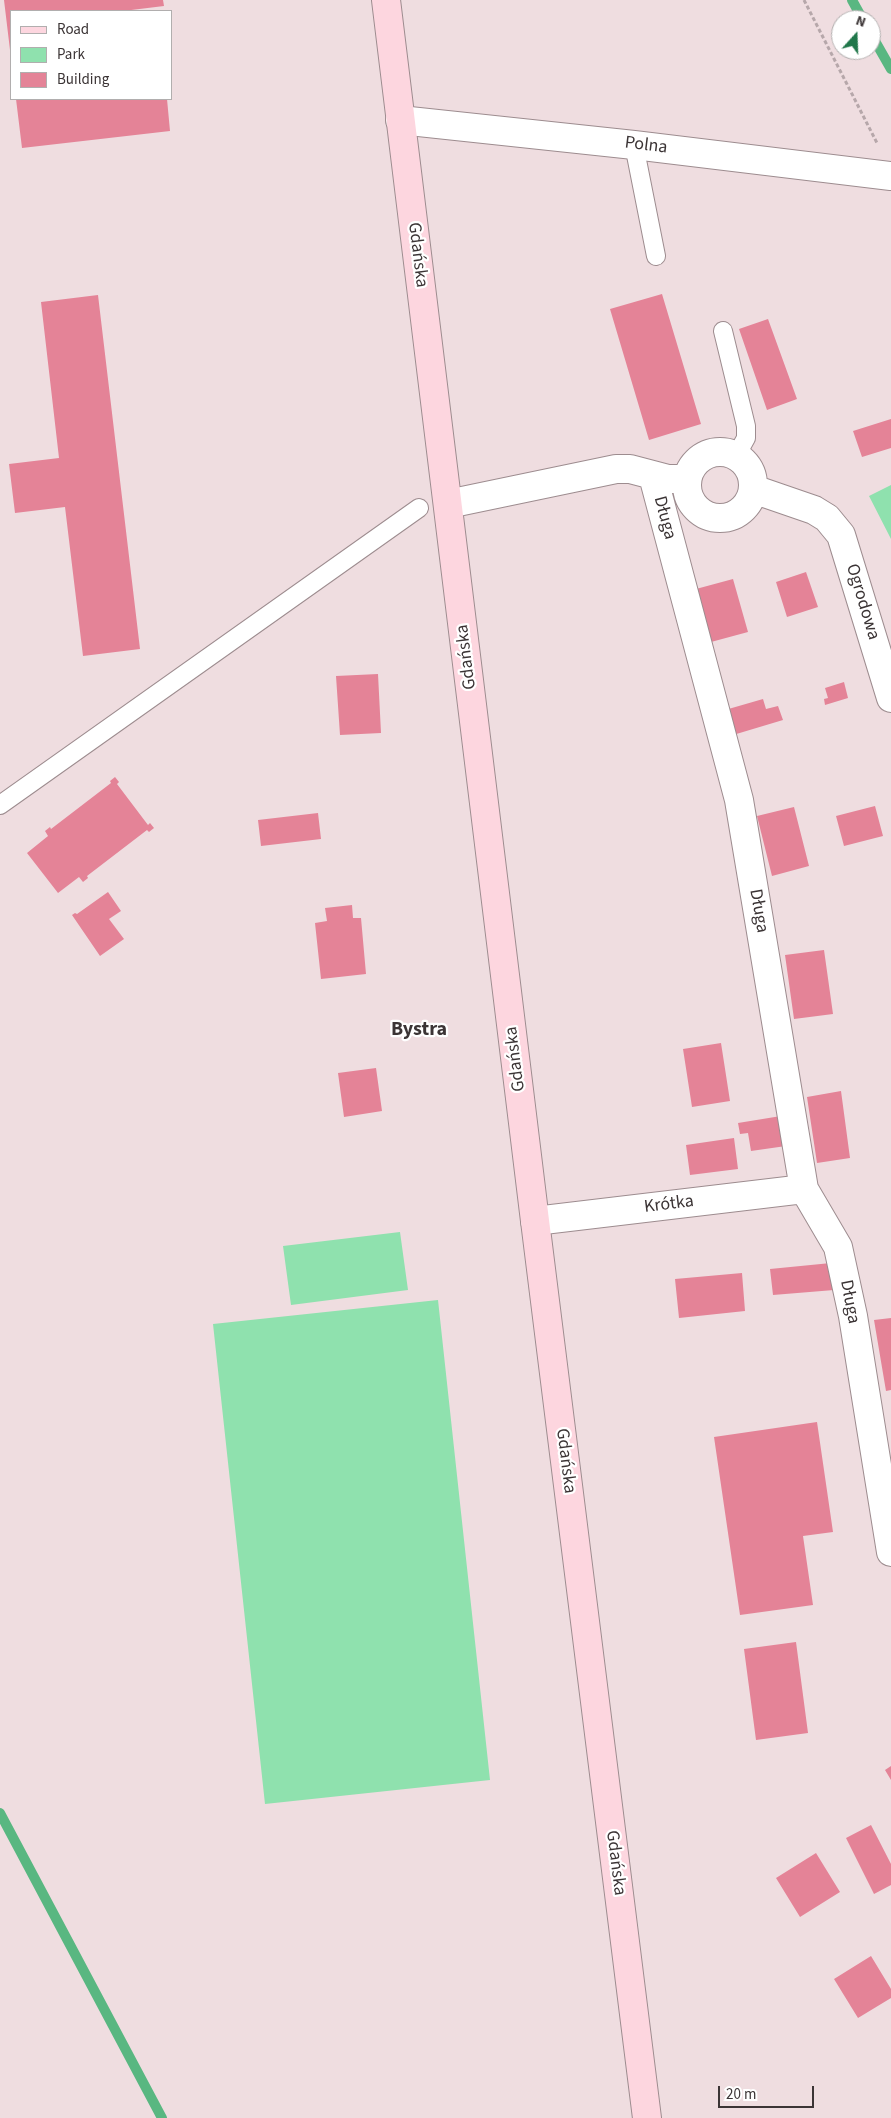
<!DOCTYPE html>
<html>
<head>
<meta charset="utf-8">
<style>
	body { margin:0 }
	#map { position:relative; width:891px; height:2118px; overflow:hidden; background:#efdde0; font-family:"Source Sans 3",sans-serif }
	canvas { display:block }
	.legend { position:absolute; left:10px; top:10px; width:162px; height:90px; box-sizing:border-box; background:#fff; border:1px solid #b1aeae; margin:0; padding:6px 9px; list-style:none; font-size:15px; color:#3b3435 }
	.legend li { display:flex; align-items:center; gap:10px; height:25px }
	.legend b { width:25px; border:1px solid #b1aeae }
	.north { position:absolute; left:831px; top:10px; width:50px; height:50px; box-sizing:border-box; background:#fff; border:1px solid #b1aeae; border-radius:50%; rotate:20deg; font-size:14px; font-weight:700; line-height:20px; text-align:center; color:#3b3435 }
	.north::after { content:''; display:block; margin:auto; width:18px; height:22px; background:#20774a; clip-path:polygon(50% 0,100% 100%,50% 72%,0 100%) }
	.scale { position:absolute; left:718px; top:2086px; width:96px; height:22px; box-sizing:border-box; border:2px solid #3b3435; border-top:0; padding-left:6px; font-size:15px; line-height:18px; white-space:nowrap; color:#3b3435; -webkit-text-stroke:4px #fff; paint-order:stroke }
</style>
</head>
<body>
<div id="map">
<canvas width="891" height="2118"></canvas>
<ul class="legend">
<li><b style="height:6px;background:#fdd6df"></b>Road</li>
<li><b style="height:14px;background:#8fe1ae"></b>Park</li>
<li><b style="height:14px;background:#e48397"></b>Building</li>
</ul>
<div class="north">N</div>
<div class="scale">20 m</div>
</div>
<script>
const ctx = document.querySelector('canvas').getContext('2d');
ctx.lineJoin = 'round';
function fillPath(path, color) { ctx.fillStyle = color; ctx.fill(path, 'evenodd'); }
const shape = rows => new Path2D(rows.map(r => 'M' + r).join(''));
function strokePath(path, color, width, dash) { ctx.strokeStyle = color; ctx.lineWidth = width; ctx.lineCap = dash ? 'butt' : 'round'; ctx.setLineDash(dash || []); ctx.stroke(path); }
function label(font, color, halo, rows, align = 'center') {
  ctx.font = font + ' "Source Sans 3",sans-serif'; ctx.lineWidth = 4.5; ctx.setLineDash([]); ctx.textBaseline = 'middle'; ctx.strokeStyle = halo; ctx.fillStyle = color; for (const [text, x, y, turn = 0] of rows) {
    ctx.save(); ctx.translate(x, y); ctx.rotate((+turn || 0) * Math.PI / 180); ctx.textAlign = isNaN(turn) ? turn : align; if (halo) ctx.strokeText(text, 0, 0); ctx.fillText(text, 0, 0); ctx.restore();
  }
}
const green = shape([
	[891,485,891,539,869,496],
	[400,1232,408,1290,291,1305,283,1246],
	[438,1300,490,1780,265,1804,213,1324]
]);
const stream = shape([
	[852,0,863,20],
	[871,34,891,69],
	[0,1813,162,2118]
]);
const building = shape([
	[4,0,163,0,164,6,123,11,11,11,10,50],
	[16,99,167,99,170,131,22,148],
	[662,294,701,424,649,440,610,309],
	[98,295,140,649,83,656,65,507,15,513,9,464,59,458,41,302],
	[768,319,797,399,767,410,739,329],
	[891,419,891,448,862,457,853,431],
	[806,572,818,607,787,617,776,582],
	[733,579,748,632,711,642,696,589],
	[378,674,381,733,340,735,336,676],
	[844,682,848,698,825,705,824,699,828,698,825,688],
	[763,699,766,709,778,706,783,720,733,735,725,710],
	[115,777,119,782,117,784,148,825,150,823,154,828,149,832,147,830,87,876,88,878,83,882,79,877,58,893,27,853,48,836,45,831,50,827,51,829,111,783,110,781],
	[875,806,883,836,844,846,836,816],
	[794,807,809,866,772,876,757,816],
	[318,813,321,839,261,846,258,820],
	[108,892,121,911,109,919,124,939,100,956,72,915,75,913,77,914],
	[352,905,353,918,361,918,366,974,321,979,315,923,327,921,325,908],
	[824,950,833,1014,794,1019,785,955],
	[721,1043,730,1101,692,1107,683,1049],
	[376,1068,382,1111,344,1117,338,1073],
	[841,1091,850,1158,817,1163,807,1097],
	[781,1116,786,1146,751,1151,748,1133,740,1134,738,1123],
	[734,1138,738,1169,690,1175,686,1145],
	[831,1263,834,1290,773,1295,770,1269],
	[742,1273,745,1311,679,1318,675,1279],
	[891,1318,891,1390,886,1391,874,1320],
	[817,1422,833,1532,803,1536,813,1605,740,1615,714,1437],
	[796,1642,808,1733,756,1740,744,1649],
	[891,1766,891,1780,885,1770],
	[871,1825,891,1864,891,1885,874,1894,846,1838],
	[816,1853,840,1892,800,1917,776,1878],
	[871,1956,891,1989,891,1998,858,2018,834,1979]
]);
const path = shape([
	[804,0,877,143]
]);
const lane = shape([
	[634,145,656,256],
	[723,331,746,426,746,438,736,456],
	[0,805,419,508]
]);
const street = shape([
	[400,120,634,145,891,176],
	'687 485a33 33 0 1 1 66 0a33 33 0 1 1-66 0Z',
	[653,476,739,800,804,1189,838,1247,853,1316,891,1552],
	[753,489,814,510,827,518,841,535,891,698],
	[448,504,616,469,630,469,668,479,687,479],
	[535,1221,804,1189]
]);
const secondary = shape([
	[386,0,535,1221,647,2118]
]);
const streetNames = [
	["Polna",646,146,7],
	["Gdańska",417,255,83],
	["Długa",664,518,75],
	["Ogrodowa",862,602,73],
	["Gdańska",467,657,-97],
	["Długa",758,911,80],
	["Gdańska",516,1059,-97],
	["Krótka",669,1205,-7],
	["Długa",849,1302,79],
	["Gdańska",565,1461,83],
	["Gdańska",615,1863,83]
];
const quarterNames = [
	["Bystra",419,1031]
];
fillPath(green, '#8fe1ae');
strokePath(stream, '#59b781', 10);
fillPath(building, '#e48397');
strokePath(lane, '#9d8c8f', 20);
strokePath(street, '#9d8c8f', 30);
strokePath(secondary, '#9d8c8f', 30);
strokePath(path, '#b6a7aa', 3, [4, 2.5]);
strokePath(lane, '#fff', 18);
strokePath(street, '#fff', 28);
strokePath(secondary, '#fdd6df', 28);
label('18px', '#3b3435', '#fff', streetNames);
label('bold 20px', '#3b3435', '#fff', quarterNames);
</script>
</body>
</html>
